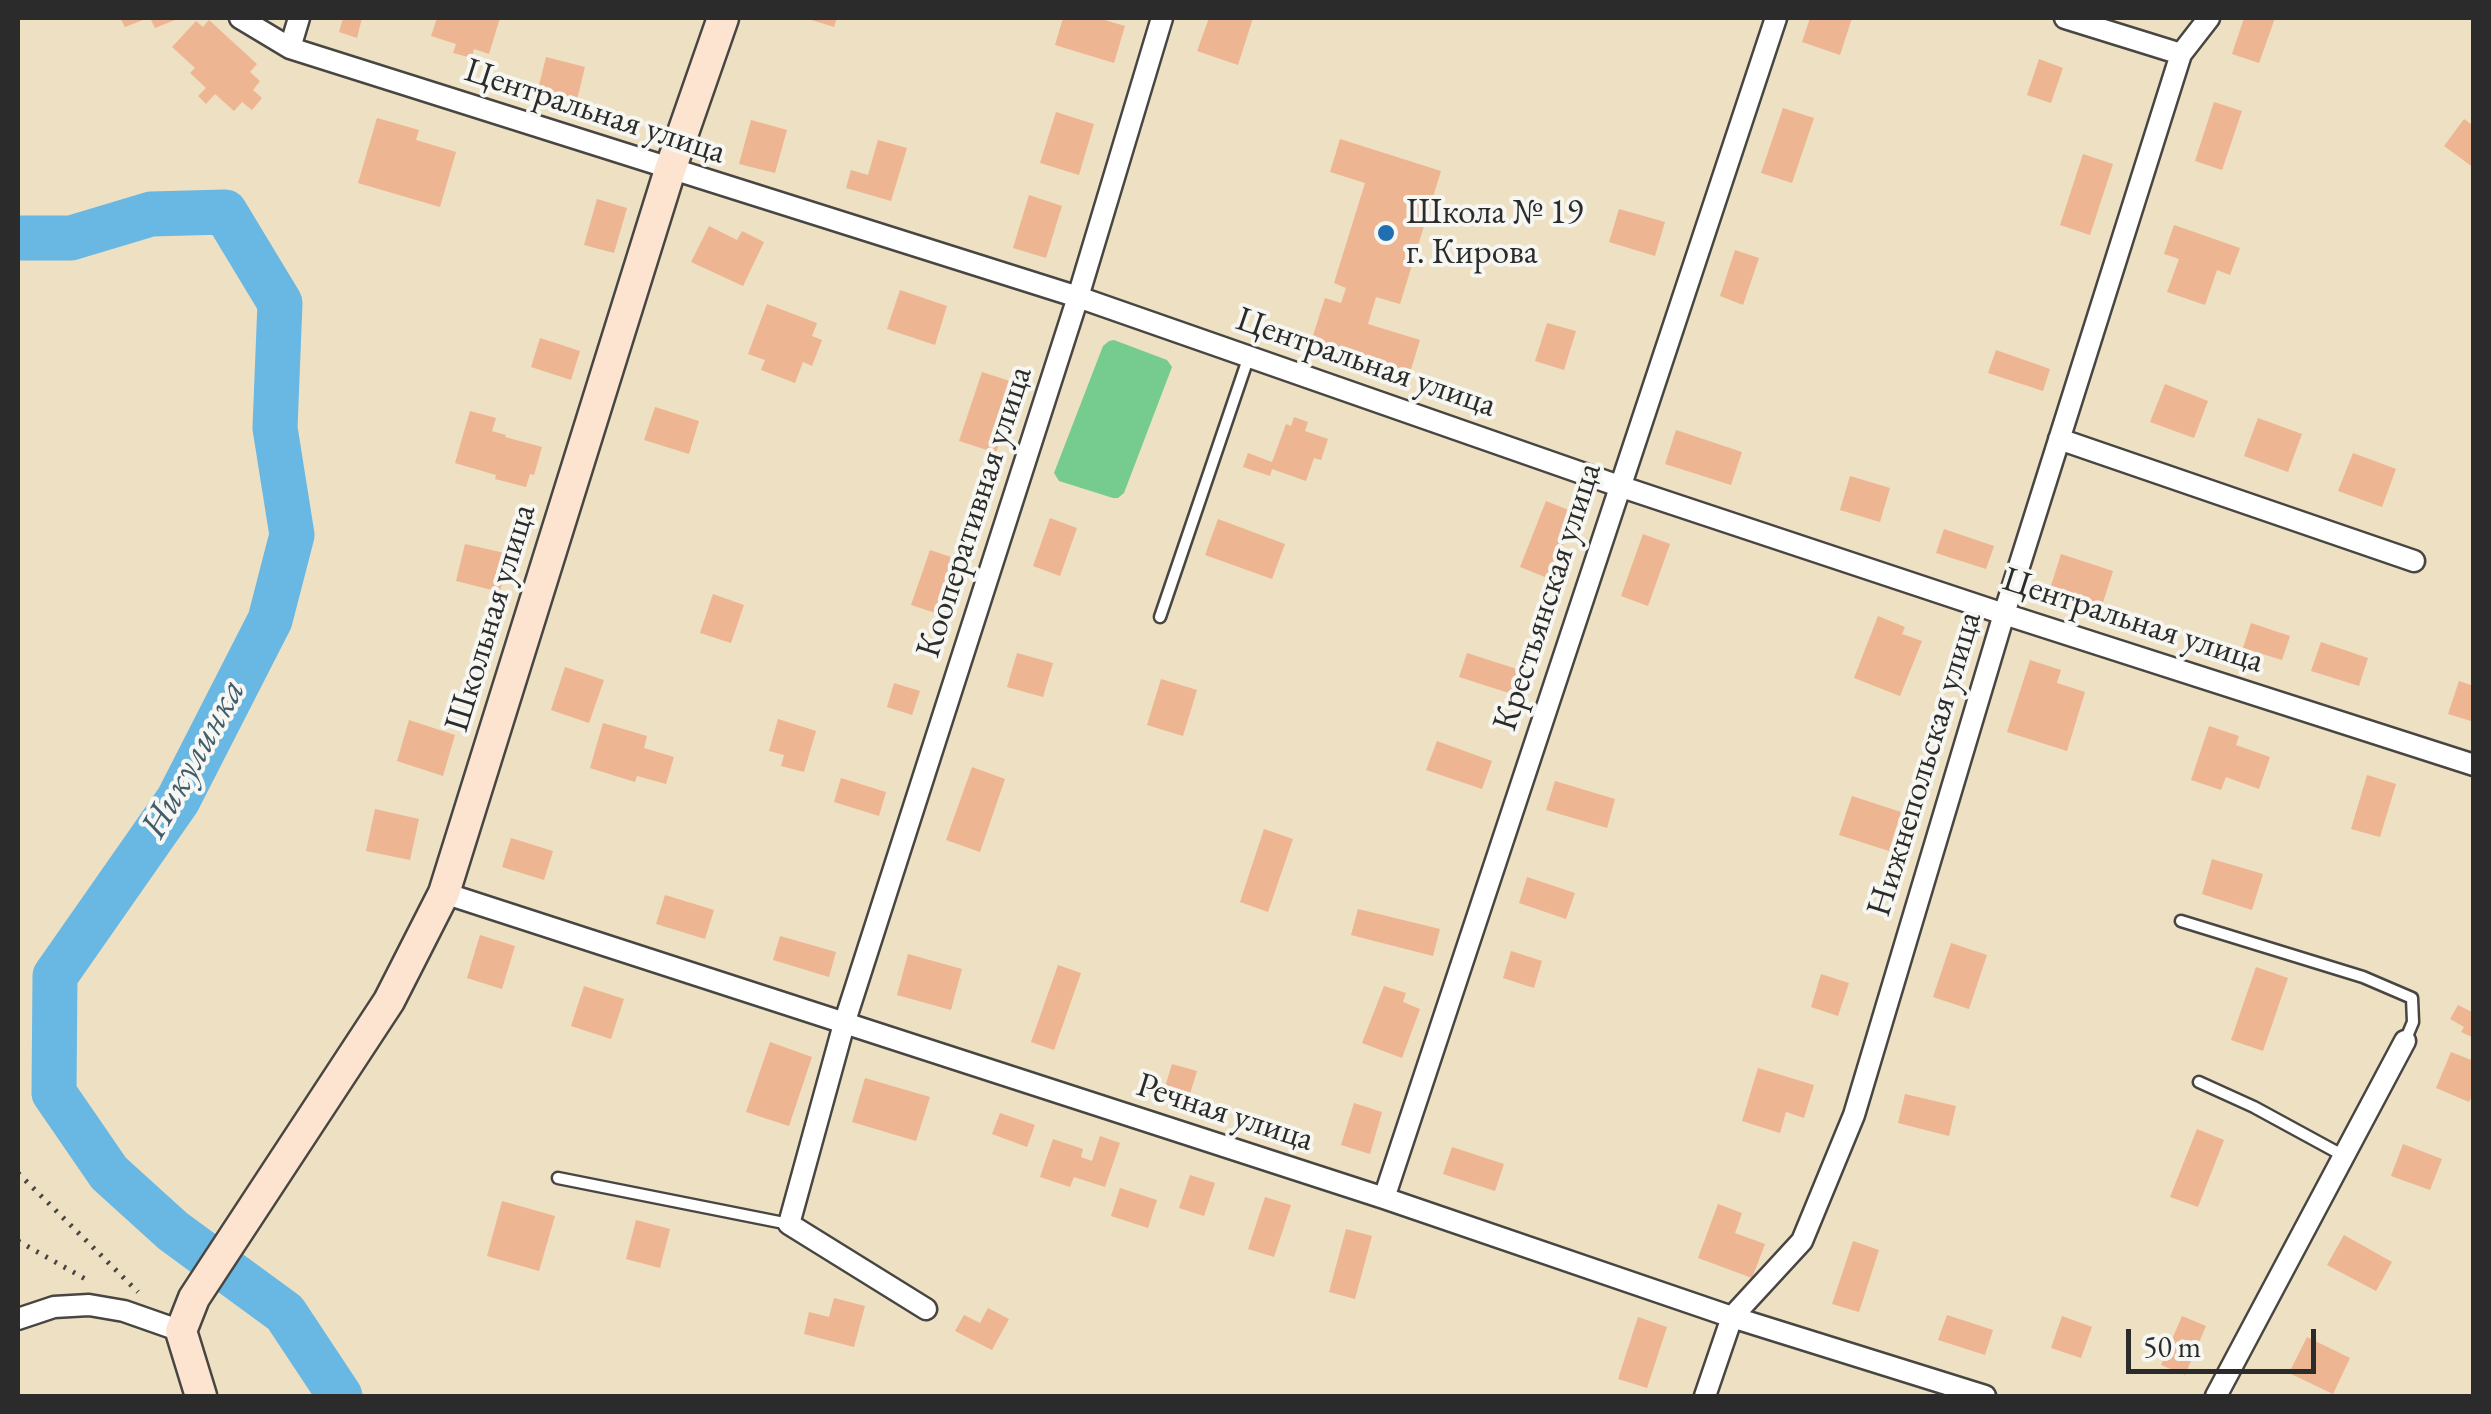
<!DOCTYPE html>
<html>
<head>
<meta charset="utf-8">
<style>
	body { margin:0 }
	#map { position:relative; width:2491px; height:1414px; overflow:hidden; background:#eee0c2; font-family:"EB Garamond",serif }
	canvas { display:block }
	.frame { position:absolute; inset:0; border:20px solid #2b2b2b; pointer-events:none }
	.scale { position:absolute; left:2126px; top:1329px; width:190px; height:45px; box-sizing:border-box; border:5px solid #2b2b2b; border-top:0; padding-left:12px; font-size:30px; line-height:35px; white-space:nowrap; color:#2b2b2b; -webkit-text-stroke:8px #f6f6f2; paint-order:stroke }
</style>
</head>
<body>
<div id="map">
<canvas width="2491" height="1414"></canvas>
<div class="frame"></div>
<div class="scale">50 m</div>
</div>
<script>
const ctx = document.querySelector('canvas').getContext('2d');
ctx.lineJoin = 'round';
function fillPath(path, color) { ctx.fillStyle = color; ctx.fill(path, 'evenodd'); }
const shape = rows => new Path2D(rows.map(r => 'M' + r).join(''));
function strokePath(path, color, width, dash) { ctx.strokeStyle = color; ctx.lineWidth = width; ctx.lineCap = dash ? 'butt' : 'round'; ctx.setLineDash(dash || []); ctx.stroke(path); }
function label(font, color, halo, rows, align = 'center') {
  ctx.font = font + ' "EB Garamond",serif'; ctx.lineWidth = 8; ctx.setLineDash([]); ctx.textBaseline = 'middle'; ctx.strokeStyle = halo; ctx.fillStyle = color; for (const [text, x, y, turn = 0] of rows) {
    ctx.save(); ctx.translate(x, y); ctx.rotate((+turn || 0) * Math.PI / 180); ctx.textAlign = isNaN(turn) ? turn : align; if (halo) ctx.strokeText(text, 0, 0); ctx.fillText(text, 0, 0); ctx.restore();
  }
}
const green = shape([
	[1114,340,1167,360,1172,367,1124,493,1118,498,1113,498,1059,481,1054,473,1103,346,1109,341]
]);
const river = shape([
	[18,238,71,238,151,214,225,212,280,303,275,428,292,535,270,620,178,800,55,976,54,1093,109,1173,173,1231,285,1313,340,1396]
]);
const building = shape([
	[120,18,148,18,125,27],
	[150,18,180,18,155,28],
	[343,18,362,18,357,38,339,32],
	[437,18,500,18,489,54,474,49,472,58,453,53,456,44,431,36],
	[805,18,837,18,834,27],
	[1063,18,1098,18,1125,26,1114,63,1055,45],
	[1209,18,1253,18,1238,65,1197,51],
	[1810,18,1852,18,1840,55,1802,42],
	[2244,18,2275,18,2259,63,2232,54],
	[209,20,257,64,250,72,260,81,253,90,262,98,252,110,242,102,234,111,215,94,206,104,198,96,206,88,190,73,195,68,172,47,196,21,203,27],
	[546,57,585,67,577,100,538,89],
	[2039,59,2063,68,2051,103,2027,95],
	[2214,102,2242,111,2222,170,2195,161],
	[1783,108,1814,118,1792,183,1761,173],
	[1056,112,1094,124,1079,175,1040,163],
	[377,118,419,130,416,140,456,152,440,207,358,183],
	[2464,119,2474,126,2474,168,2444,146],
	[751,120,787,130,775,173,739,164],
	[1340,139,1441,171,1400,304,1376,297,1368,324,1420,340,1409,376,1310,345,1325,298,1341,303,1346,288,1334,283,1365,183,1330,172],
	[878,140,907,148,891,201,846,188,851,170,868,175],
	[2083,154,2113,164,2090,235,2060,225],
	[1029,195,1062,206,1046,258,1013,248],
	[597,199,627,208,614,253,584,245],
	[1619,209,1665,222,1655,256,1609,242],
	[2174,225,2240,248,2230,275,2217,270,2205,305,2167,292,2179,259,2164,254],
	[709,226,737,240,742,231,764,242,743,286,691,262],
	[1735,250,1759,258,1743,305,1720,296],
	[900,290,947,306,935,345,887,329],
	[767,304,817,323,812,336,822,340,812,366,803,362,795,383,761,370,765,360,748,354],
	[1547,323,1576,331,1564,370,1535,361],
	[540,338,580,351,571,380,531,367],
	[1996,350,2050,369,2043,391,1988,373],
	[982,372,1019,384,996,453,959,441],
	[2165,384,2208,401,2194,438,2150,422],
	[655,407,699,421,689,454,644,440],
	[470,411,496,418,492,431,506,435,505,437,542,447,534,475,530,474,526,487,495,479,496,475,455,463],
	[1294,417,1308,422,1305,431,1328,439,1321,460,1314,458,1306,481,1272,469,1270,476,1243,467,1248,453,1272,462,1286,424,1291,426],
	[2258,418,2302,434,2288,472,2244,456],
	[1676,430,1742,452,1731,485,1665,464],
	[2353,453,2396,469,2382,507,2338,491],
	[1850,476,1890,488,1880,522,1840,510],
	[1546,501,1576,513,1550,579,1520,567],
	[1050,518,1077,528,1060,576,1033,566],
	[1218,519,1285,544,1272,579,1205,555],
	[1944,529,1994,546,1986,569,1936,553],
	[1643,534,1670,544,1648,606,1621,596],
	[465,544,509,554,500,592,456,581],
	[930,550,963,561,945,616,911,605],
	[2061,554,2113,571,2101,609,2049,592],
	[713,594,744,605,731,643,700,633],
	[1878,616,1905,627,1902,634,1922,641,1900,696,1854,678],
	[2251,623,2290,636,2282,660,2243,648],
	[2321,642,2368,658,2359,686,2311,671],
	[1017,653,1053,663,1043,697,1007,687],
	[1467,653,1520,670,1512,694,1459,677],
	[2030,660,2061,670,2057,683,2085,692,2067,751,2007,732],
	[565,667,604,680,589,723,551,710],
	[1161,679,1197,690,1183,736,1147,725],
	[2459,681,2474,686,2474,722,2448,714],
	[894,683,920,691,912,715,887,707],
	[778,719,816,731,804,772,781,766,784,755,769,751],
	[409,720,455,735,443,776,397,761],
	[603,723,647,736,644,748,674,757,666,784,637,776,635,782,590,768],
	[2209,726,2239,736,2236,745,2270,757,2259,789,2226,777,2221,790,2191,780],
	[1437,741,1492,761,1482,789,1426,770],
	[972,767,1005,779,980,852,946,840],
	[2367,775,2396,784,2380,837,2351,829],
	[841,778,886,792,879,816,834,802],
	[1555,781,1615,799,1607,828,1546,810],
	[1852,796,1901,812,1889,851,1839,835],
	[375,809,419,819,410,860,366,851],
	[1264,829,1293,839,1268,912,1240,902],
	[511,838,553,851,544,880,502,867],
	[2212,859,2263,874,2252,910,2202,894],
	[1527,877,1575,893,1566,919,1519,903],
	[665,895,714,910,705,939,656,924],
	[1358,909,1440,929,1433,956,1351,935],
	[480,935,515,946,502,989,467,978],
	[780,936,836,952,829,977,773,960],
	[1951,943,1987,955,1969,1009,1933,997],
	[1511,951,1542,961,1534,988,1503,978],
	[908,954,962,969,951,1010,897,995],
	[1058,965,1081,973,1054,1050,1031,1042],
	[2256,967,2288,978,2263,1051,2231,1040],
	[1821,974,1849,983,1838,1016,1811,1007],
	[584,986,624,999,611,1039,571,1026],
	[1384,986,1406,993,1403,1002,1420,1009,1402,1058,1362,1043],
	[2458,1005,2474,1013,2474,1038,2461,1032,2464,1027,2450,1019],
	[770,1042,812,1057,789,1126,746,1112],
	[2451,1052,2474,1061,2474,1092,2469,1102,2436,1088],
	[1172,1064,1197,1071,1189,1097,1164,1090],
	[1758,1068,1814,1085,1804,1118,1786,1112,1780,1133,1742,1121],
	[865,1078,930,1097,916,1141,852,1122],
	[1905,1094,1956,1106,1949,1136,1898,1123],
	[1354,1103,1382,1112,1370,1154,1341,1145],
	[1000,1113,1035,1125,1027,1147,992,1134],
	[2197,1129,2224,1140,2198,1207,2170,1197],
	[1100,1136,1120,1143,1105,1187,1074,1177,1070,1187,1040,1177,1053,1139,1083,1149,1081,1157,1092,1161],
	[2403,1144,2442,1159,2430,1190,2391,1176],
	[1452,1147,1504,1164,1495,1191,1443,1174],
	[1190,1175,1215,1183,1204,1216,1179,1208],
	[1120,1188,1157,1200,1148,1228,1111,1216],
	[1265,1197,1291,1205,1274,1257,1248,1249],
	[502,1201,555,1216,539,1271,487,1256],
	[1718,1204,1742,1213,1735,1233,1765,1244,1752,1278,1698,1258],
	[636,1220,670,1229,660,1268,626,1259],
	[1346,1229,1372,1236,1355,1299,1329,1292],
	[2344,1235,2392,1262,2376,1291,2327,1265],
	[1853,1241,1879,1250,1859,1312,1832,1304],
	[834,1298,865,1306,854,1347,804,1334,809,1312,829,1317],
	[988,1308,1009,1319,992,1350,955,1331,964,1315,980,1323],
	[1947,1315,1993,1330,1985,1355,1938,1340],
	[2062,1316,2092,1327,2081,1358,2051,1348],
	[2182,1316,2206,1326,2185,1375,2161,1365],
	[1638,1317,1667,1327,1647,1388,1618,1379],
	[2307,1337,2350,1358,2333,1394,2289,1373]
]);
const path = shape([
	[18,1173,138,1292],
	[18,1241,89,1281]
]);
const lane = shape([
	[1160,617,1249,356],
	[2181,921,2363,977,2412,998,2413,1022,2405,1041],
	[2199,1082,2254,1107,2344,1156],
	[558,1178,789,1224]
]);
const street = shape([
	[240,18,290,48,1078,297,1619,486,2004,614,2474,765],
	[2065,18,2181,54],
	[290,48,299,18],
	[2059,439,2414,561],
	[444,893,1384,1198,1732,1317,1985,1396],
	[1384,1198,1776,18],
	[926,1309,789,1224,844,1024,1078,297,1162,18],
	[18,1319,54,1307,89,1305,124,1311,181,1331],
	[1705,1396,1732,1317,1802,1241,1854,1115,2004,614,2181,54,2209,18],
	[2216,1396,2405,1041]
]);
const secondary = shape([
	[201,1396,181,1331,194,1298,389,1001,444,893,670,170,723,18]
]);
const markers = [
	[1386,233,10,"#1f6fb2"]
];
const streetNames = [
	["Центральная улица",595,112,18],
	["Центральная улица",1366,363,19],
	["Кооперативная улица",975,512,-72],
	["Крестьянская улица",1548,597,-72],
	["Школьная улица",491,618,-73],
	["Центральная улица",2133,621,18],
	["Нижнепольская улица",1925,764,-73],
	["Речная улица",1225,1113,18]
];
const poiNames = [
	["Школа № 19",1406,213],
	["г. Кирова",1406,253]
];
const waterNames = [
	["Никулинка",194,759,-61]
];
fillPath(green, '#76cb8e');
strokePath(river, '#69b7e3', 45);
fillPath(building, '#edb592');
strokePath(lane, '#484642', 15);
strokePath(street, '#484642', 25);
strokePath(secondary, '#484642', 35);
strokePath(path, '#484642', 5, [2.5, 8]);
strokePath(lane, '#fff', 10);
strokePath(street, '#fff', 20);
strokePath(secondary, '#fde4d1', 30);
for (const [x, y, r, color] of markers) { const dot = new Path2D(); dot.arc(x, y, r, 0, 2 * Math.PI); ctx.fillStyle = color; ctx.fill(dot); strokePath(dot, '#f6f6f2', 4); }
label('35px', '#2b2b2b', '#f6f6f2', streetNames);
label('35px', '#2b2b2b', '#f6f6f2', poiNames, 'left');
label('italic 38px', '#415c6b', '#f6f6f2', waterNames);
</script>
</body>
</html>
